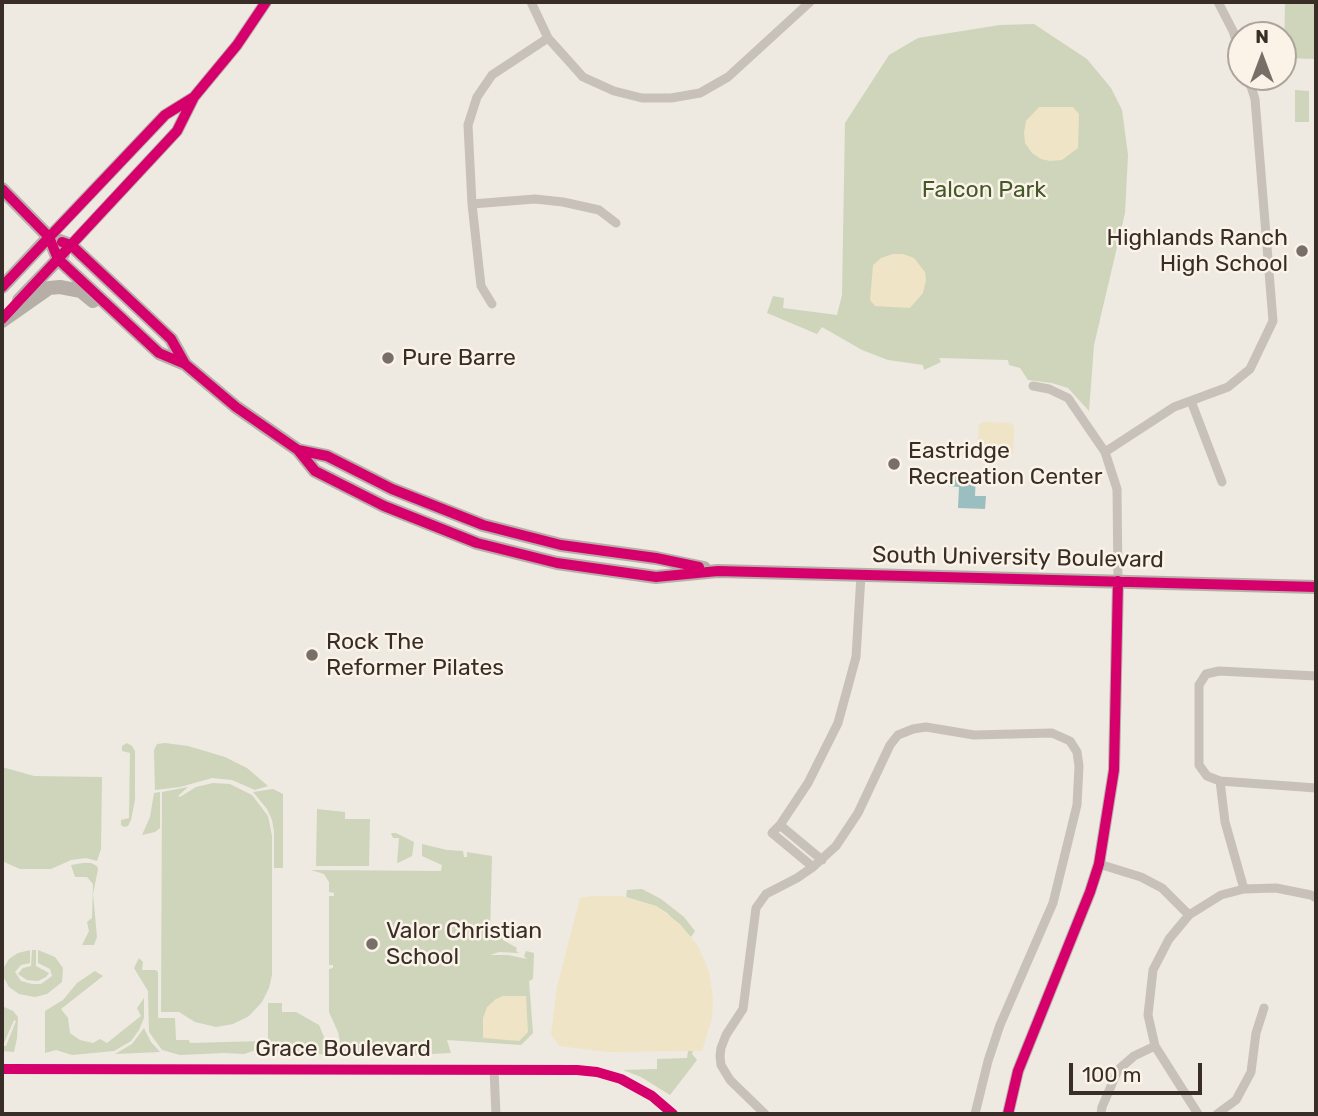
<!DOCTYPE html>
<html>
<head>
<meta charset="utf-8">
<style>
	body { margin:0 }
	#map { position:relative; width:1318px; height:1116px; overflow:hidden; background:#eee9e1; font-family:Rubik,sans-serif }
	canvas { display:block }
	.frame { position:absolute; inset:0; border:4px solid #382e27; pointer-events:none }
	.north { position:absolute; left:1227px; top:21px; width:70px; height:70px; box-sizing:border-box; background:#fbf3e8; border:2px solid #ada49b; border-radius:50%; rotate:0deg; font-size:19px; font-weight:700; line-height:28px; text-align:center; color:#382e27 }
	.north::after { content:''; display:block; margin:auto; width:24px; height:32px; background:#786f68; clip-path:polygon(50% 0,100% 100%,50% 72%,0 100%) }
	.scale { position:absolute; left:1069px; top:1063px; width:133px; height:32px; box-sizing:border-box; border:4px solid #382e27; border-top:0; padding-left:9px; font-size:21px; line-height:24px; white-space:nowrap; color:#382e27; -webkit-text-stroke:5px #fbf3e8; paint-order:stroke }
</style>
</head>
<body>
<div id="map">
<canvas width="1318" height="1116"></canvas>
<div class="frame"></div>
<div class="north">N</div>
<div class="scale">100 m</div>
</div>
<script>
const ctx = document.querySelector('canvas').getContext('2d');
ctx.lineJoin = 'round';
function fillPath(path, color) { ctx.fillStyle = color; ctx.fill(path, 'evenodd'); }
const shape = rows => new Path2D(rows.map(r => 'M' + r).join(''));
function strokePath(path, color, width, dash) { ctx.strokeStyle = color; ctx.lineWidth = width; ctx.lineCap = dash ? 'butt' : 'round'; ctx.setLineDash(dash || []); ctx.stroke(path); }
function label(font, color, halo, rows, align = 'center') {
  ctx.font = font + ' Rubik,sans-serif'; ctx.lineWidth = 5; ctx.setLineDash([]); ctx.textBaseline = 'middle'; ctx.strokeStyle = halo; ctx.fillStyle = color; for (const [text, x, y, turn = 0] of rows) {
    ctx.save(); ctx.translate(x, y); ctx.rotate((+turn || 0) * Math.PI / 180); ctx.textAlign = isNaN(turn) ? turn : align; if (halo) ctx.strokeText(text, 0, 0); ctx.fillText(text, 0, 0); ctx.restore();
  }
}
const green = shape([
	[1285,2,1316,2,1316,59,1284,58],
	[1034,24,1087,59,1111,88,1122,110,1128,155,1125,213,1094,345,1089,411,1068,388,1052,383,1028,380,1020,368,1009,365,1008,360,939,358,941,362,924,370,923,365,888,360,862,350,822,327,817,334,767,313,773,296,784,298,783,308,837,315,842,295,845,123,889,55,918,38,1000,25],
	[1295,90,1309,91,1309,122,1295,122],
	[127,743,132,746,135,751,135,800,131,820,128,826,124,827,121,825,121,820,129,818,130,753,122,751,122,746],
	[165,743,188,746,225,757,247,768,268,786,255,790,232,780,212,778,180,787,155,790,154,750,157,744],
	[2,767,34,776,102,777,101,849,97,861,86,858,71,860,51,869,20,869,2,861],
	[213,783,230,784,252,795,268,816,272,836,272,975,269,988,262,1002,249,1016,233,1024,216,1027,195,1022,179,1012,161,1012,162,792,188,787,178,796,180,797,196,787],
	[273,789,283,794,283,868,274,868,274,831,272,820,267,809,253,792],
	[160,792,160,828,155,832,142,835,150,817,154,793],
	[317,809,345,812,345,819,370,819,369,866,316,866],
	[391,833,396,833,414,842,412,856,400,862,397,863,399,838,393,838],
	[422,844,447,850,463,851,464,857,467,857,467,852,492,856,490,933,501,934,503,940,517,948,516,951,519,953,499,952,490,955,508,955,527,959,524,956,526,951,534,953,533,979,529,981,533,1033,521,1045,447,1040,451,1053,407,1055,368,1050,343,1055,338,1032,329,1012,329,969,333,968,333,965,329,965,329,896,334,896,334,893,329,892,329,882,324,874,311,870,441,871,442,865,422,856],
	[83,863,91,863,97,866,98,869,93,894,97,937,94,945,82,945,89,931,87,922,92,918,93,884,87,877,75,877,71,865],
	[642,889,661,899,684,917,695,931,691,937,667,913,656,906,626,897,627,890],
	[30,950,30,963,21,965,15,972,21,981,32,984,41,984,52,976,50,969,38,963,38,950,55,957,63,968,62,982,47,994,35,997,19,994,9,987,4,978,3,969,9,959,18,953],
	[32,950,36,950,36,966,49,973,46,977,38,981,27,980,18,974,23,968,31,966],
	[139,958,143,962,142,970,156,970,158,972,158,1018,175,1018,176,1040,189,1040,190,1043,262,1041,262,1044,253,1051,244,1054,224,1053,180,1055,162,1050,149,1032,148,991,134,968],
	[95,971,103,976,61,1009,68,1018,70,1033,80,1040,93,1043,100,1039,107,1043,141,1016,137,1008,144,998,144,1018,139,1030,131,1041,114,1051,72,1055,56,1050,45,1053,45,1011,63,1000,77,983],
	[268,1003,282,1003,282,1012,296,1012,319,1025,327,1044,324,1055,313,1052,254,1055,268,1040],
	[2,1006,13,1011,18,1017,17,1038,14,1052,2,1051,2,1046,6,1046,16,1021,14,1020,4,1043,2,1043],
	[144,1028,151,1042,160,1052,115,1054,132,1044],
	[688,1051,693,1051,692,1054,697,1060,670,1095,641,1077,623,1070,657,1069,657,1059,687,1058]
]);
const sand = shape([
	[1039,107,1073,107,1079,114,1078,148,1062,160,1050,161,1041,159,1032,153,1025,143,1024,133,1026,121],
	[893,254,903,254,914,258,925,272,926,280,923,293,910,308,875,306,870,300,873,265,881,258],
	[982,422,1010,423,1014,426,1013,454,977,451,979,425],
	[592,896,621,896,656,906,680,924,698,946,709,971,713,999,712,1018,702,1051,607,1052,559,1046,551,1034,557,987,580,898],
	[503,996,526,996,528,1032,519,1041,483,1038,483,1018,487,1007,496,999]
]);
const water = shape([
	[949,474,976,475,975,496,986,496,985,509,958,508,959,487,948,486]
]);
const street = shape([
	[531,2,548,38,583,77,614,91,642,98,671,98,700,93,728,77,810,2],
	[1218,2,1233,31,1241,55],
	[472,204,535,199,563,202,599,210,616,223],
	[492,304,481,286,472,204,468,125,477,97,492,75,548,38],
	[1033,386,1049,389,1068,398,1105,452,1117,489,1118,581],
	[1191,401,1222,482],
	[1105,452,1174,407,1228,387,1250,369,1273,321,1255,99,1248,77],
	[1316,676,1219,671,1206,674,1199,685,1199,765,1207,776,1220,781,1316,788],
	[1220,781,1225,822,1244,889],
	[780,825,822,860],
	[1099,864,1141,877,1162,888,1189,915],
	[813,867,772,833,780,825,808,783,838,723,856,657,861,575],
	[2,1069,577,1070,597,1072,621,1079,652,1096,673,1114],
	[494,1070,496,1114],
	[765,1114,730,1080,721,1065,720,1056,721,1048,726,1035,743,1009,756,908,766,894,797,878,813,867,836,846,858,813,890,745,898,735,913,729,926,727,974,735,1052,733,1070,741,1077,752,1079,766,1077,805,1053,903,1000,1025,988,1061,975,1114],
	[1101,1114,1102,1107,1118,1070,1134,1056,1155,1046],
	[1198,1114,1155,1046,1148,1015,1153,970,1169,939,1189,915,1221,895,1244,889,1276,888,1311,895,1316,898],
	[1217,1114,1236,1100,1251,1072,1256,1033,1264,1008]
]);
const secondary = shape([
	[49,237,165,115,194,97],
	[71,245,177,131,194,97,237,45,266,2],
	[1008,1114,1018,1071,1090,892,1099,864,1114,770,1118,581]
]);
const primary = shape([
	[2,189,49,237,58,259,159,353,185,364,236,407,298,450,315,471,384,506,477,543,557,563,656,577,718,571,1316,587],
	[49,237,71,245,171,339,185,364],
	[2,287,49,237],
	[19,300,63,254],
	[2,321,49,288,60,287,81,291,93,301],
	[298,450,327,456,392,489,483,525,561,545,656,558,704,568]
]);
const cycleway = shape([
	[2,189,49,237,58,259,159,353,185,364,236,407,298,450,315,471,384,506,477,543,557,563,656,577,718,571,1316,587],
	[62,242,71,245,171,339,185,364],
	[2,287,165,115,194,97],
	[2,319,177,131,194,97,237,45,266,2],
	[298,450,327,456,392,489,483,525,561,545,656,558,699,567],
	[2,1069,577,1070,597,1072,621,1079,652,1096,673,1114],
	[1008,1114,1018,1071,1090,892,1099,864,1114,770,1118,581]
]);
const markers = [
	[1302,251,7,"#786f68"],
	[388,358,7,"#786f68"],
	[894,464,7,"#786f68"],
	[312,655,7,"#786f68"],
	[372,944,7,"#786f68"]
];
const parkNames = [
	["Falcon Park",984,190]
];
const poiNames = [
	["Highlands Ranch",1288,238,"right"],
	["High School",1288,264,"right"],
	["Pure Barre",402,358],
	["Eastridge",908,451],
	["Recreation Center",908,477],
	["Rock The",326,642],
	["Reformer Pilates",326,668],
	["Valor Christian",386,931],
	["School",386,957]
];
const streetNames = [
	["South University Boulevard",1018,558,1],
	["Grace Boulevard",343,1049]
];
fillPath(green, '#ced5ba');
fillPath(sand, '#f0e4c6');
fillPath(water, '#9bbfc1');
strokePath(street, '#c7c1ba', 9);
strokePath(secondary, '#b8b1aa', 12);
strokePath(primary, '#b6afa8', 14);
strokePath(cycleway, '#d6006c', 10);
for (const [x, y, r, color] of markers) { const dot = new Path2D(); dot.arc(x, y, r, 0, 2 * Math.PI); ctx.fillStyle = color; ctx.fill(dot); strokePath(dot, '#fbf3e8', 2.5); }
label('23px', '#445929', '#fbf3e8', parkNames);
label('23px', '#382e27', '#fbf3e8', poiNames, 'left');
label('23px', '#382e27', '#fbf3e8', streetNames);
</script>
</body>
</html>
